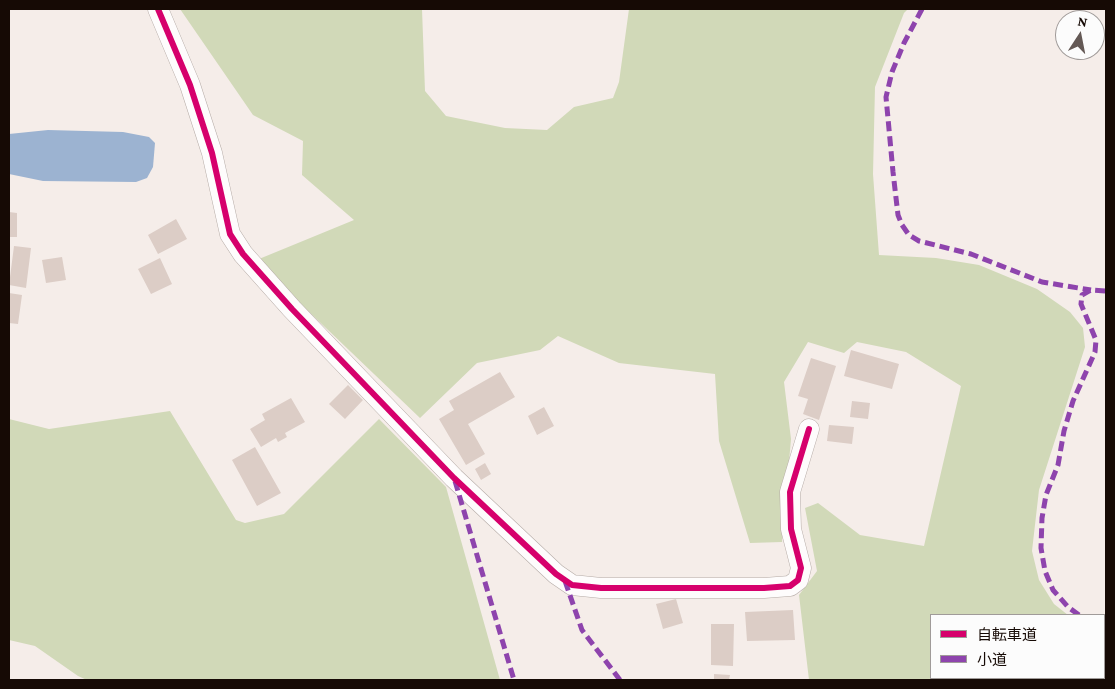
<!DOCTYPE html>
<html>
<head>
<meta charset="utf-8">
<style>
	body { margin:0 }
	#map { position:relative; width:1115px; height:689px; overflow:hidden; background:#f5ede9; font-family:"Crimson Pro","Noto Sans JP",serif }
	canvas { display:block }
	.frame { position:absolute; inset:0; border:10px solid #160a05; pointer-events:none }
	.legend { position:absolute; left:930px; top:614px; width:175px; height:65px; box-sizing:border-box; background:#fcfcfc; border:1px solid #a09b99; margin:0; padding:6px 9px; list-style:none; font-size:15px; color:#160a05 }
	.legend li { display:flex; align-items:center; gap:10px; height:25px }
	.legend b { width:25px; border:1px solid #a09b99 }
	.north { position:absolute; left:1055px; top:10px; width:50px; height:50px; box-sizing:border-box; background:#fcfcfc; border:1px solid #a09b99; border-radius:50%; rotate:11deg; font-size:14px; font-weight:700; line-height:20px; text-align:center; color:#160a05 }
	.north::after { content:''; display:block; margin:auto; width:18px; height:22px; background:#645955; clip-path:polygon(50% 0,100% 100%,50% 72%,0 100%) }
</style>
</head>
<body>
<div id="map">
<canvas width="1115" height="689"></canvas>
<div class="frame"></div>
<ul class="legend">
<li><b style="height:6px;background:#d6006c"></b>自転車道</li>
<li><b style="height:6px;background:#8e44ad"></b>小道</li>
</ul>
<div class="north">N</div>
</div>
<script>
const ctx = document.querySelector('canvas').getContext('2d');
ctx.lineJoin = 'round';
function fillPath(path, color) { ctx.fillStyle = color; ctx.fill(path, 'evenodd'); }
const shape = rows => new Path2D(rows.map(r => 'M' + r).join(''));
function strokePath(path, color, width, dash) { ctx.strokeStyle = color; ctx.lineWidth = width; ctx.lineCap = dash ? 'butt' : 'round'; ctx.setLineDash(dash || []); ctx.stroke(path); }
const forest = shape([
	[180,9,422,9,425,91,446,116,505,128,547,130,574,107,613,98,619,82,629,9,908,9,904,13,875,87,873,174,879,255,936,258,979,265,1037,289,1070,312,1083,328,1085,347,1039,490,1032,551,1039,580,1054,604,1068,615,931,615,931,678,1104,678,1104,645,1106,648,1106,680,809,680,799,595,817,571,805,508,818,503,860,535,924,546,961,386,906,352,857,342,844,353,808,342,784,382,791,439,782,542,750,543,719,441,715,374,619,363,558,336,540,350,477,363,420,418,305,308,259,259,354,220,302,175,303,141,253,115],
	[170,411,236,520,245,523,284,514,379,419,446,487,500,680,87,680,78,676,35,646,9,640,9,419,49,429]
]);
const water = shape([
	[48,130,123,132,149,137,155,143,153,167,147,178,136,182,43,181,9,174,9,134]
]);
const building = shape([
	[9,212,17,213,17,237,9,237],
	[176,219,187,239,158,254,148,235],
	[14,246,31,248,26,288,9,285],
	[62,257,66,280,46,283,42,260],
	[160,258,172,284,151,294,138,269],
	[9,293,22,295,18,324,9,323],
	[851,350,899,364,892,389,844,376],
	[811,358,836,366,819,420,803,414,808,399,798,396],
	[500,372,515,397,468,424,485,454,466,465,439,419,454,410,449,401],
	[348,385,363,400,345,419,329,404],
	[291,398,305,422,285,433,287,437,278,442,276,438,261,447,250,429,265,420,262,414],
	[852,401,870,403,868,419,850,417],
	[544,407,554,426,537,435,528,416],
	[829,425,854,427,852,444,827,441],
	[255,447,281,493,257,506,232,460],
	[485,463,491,474,481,480,475,469],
	[676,599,683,623,663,629,656,604],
	[793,610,795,640,747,641,745,612],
	[711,624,734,624,733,666,711,665],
	[714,674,730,675,729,680,714,680]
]);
const street = shape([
	[158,9,190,85,212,153,230,234,243,254,292,309,454,478,556,574,572,585,601,588,764,588,790,586,798,580,801,568,791,529,790,492,809,429]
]);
const quiet = shape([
	[922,9,904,43,892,72,886,97,893,172,898,215,902,225,909,235,919,241,971,254,1042,282,1091,290],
	[455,481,514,680],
	[565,581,582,630,620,680],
	[1079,615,1068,607,1053,590,1045,571,1041,548,1042,518,1046,495,1058,465,1064,431,1073,401,1095,352,1096,340,1081,304,1082,295,1091,290,1106,291],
	[1104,635,1106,637]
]);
const cycleway = shape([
	[158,9,190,85,212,153,230,234,243,254,292,309,454,478,556,574,572,585,601,588,764,588,790,586,798,580,801,568,791,529,790,492,809,429]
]);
fillPath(forest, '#d1d9b8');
fillPath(water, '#9cb3d1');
fillPath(building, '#dccdc6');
strokePath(street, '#b4aaa5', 21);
strokePath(street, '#fefcfc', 20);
strokePath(quiet, '#8e44ad', 5, [10, 5]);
strokePath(cycleway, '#d6006c', 6);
</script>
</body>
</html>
